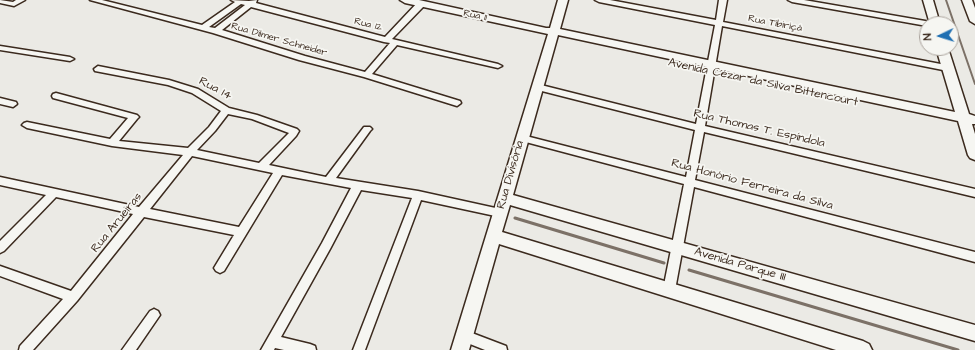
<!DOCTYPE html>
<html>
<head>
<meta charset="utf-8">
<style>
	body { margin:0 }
	#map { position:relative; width:975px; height:350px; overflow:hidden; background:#ebeae5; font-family:"Architects Daughter",sans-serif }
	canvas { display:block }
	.north { position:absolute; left:919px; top:16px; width:40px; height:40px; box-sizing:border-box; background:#f6f6f2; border:1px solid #aba49d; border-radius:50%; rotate:266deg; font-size:11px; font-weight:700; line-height:16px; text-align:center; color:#3b2a1e }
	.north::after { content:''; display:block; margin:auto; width:14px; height:18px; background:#1f6fb2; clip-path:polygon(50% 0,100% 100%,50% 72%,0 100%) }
</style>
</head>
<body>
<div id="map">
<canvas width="975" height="350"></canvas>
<div class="north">N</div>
</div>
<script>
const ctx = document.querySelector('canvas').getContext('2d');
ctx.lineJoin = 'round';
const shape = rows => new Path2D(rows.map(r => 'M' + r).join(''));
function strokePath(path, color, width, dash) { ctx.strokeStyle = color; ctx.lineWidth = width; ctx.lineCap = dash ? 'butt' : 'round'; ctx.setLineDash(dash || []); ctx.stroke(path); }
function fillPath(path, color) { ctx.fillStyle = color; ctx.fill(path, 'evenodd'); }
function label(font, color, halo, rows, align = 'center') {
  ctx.font = font + ' "Architects Daughter",sans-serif'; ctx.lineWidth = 3.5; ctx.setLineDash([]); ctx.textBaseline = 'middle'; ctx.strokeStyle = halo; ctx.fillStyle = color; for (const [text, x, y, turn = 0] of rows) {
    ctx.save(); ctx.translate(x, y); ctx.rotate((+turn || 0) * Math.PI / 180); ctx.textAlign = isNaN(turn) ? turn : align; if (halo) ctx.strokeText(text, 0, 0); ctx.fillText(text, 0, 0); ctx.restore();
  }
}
const streamFar1 = shape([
	[946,0,975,84]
]);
const stream = shape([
	[515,218,664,263],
	[689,270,958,350]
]);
const street = shape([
	[0,0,13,2,16,0,25,0,14,6,0,3,0,0],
	[90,0,102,0,202,25,235,2,231,0,249,1,257,0,256,3,385,37,418,2,424,2,424,6,392,39,498,64,502,66,498,68,397,45,372,74,460,101,461,103,457,106,364,77,299,60,213,33,90,0],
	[241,4,245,5,215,28,209,27,241,4],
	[251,7,384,42,390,43,365,72,305,56,222,30,251,7],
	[595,0,610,0,716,20,719,0,727,0,723,22,951,66,952,68,948,71,722,26,705,126,975,189,975,197,704,132,695,180,975,252,975,262,694,187,675,290,673,294,669,295,665,294,663,290,684,184,522,141,517,138,522,135,686,177,695,130,534,89,533,87,537,84,696,124,715,25,599,2,595,0],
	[788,0,804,0,931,22,935,24,927,24,927,26,792,2,788,0],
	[0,46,70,57,74,59,70,61,0,50,0,46],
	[98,66,169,80,198,89,229,108,257,115,297,129,299,131,296,136,269,165,326,177,364,127,370,127,372,129,370,131,336,178,418,191,500,209,504,210,505,213,504,216,500,217,421,200,365,350,353,350,412,198,361,190,330,249,281,337,310,344,315,346,316,350,284,350,275,348,274,350,261,350,322,243,351,188,282,175,224,271,220,273,216,271,214,268,234,235,144,217,77,301,33,350,19,350,20,346,63,299,0,276,0,266,71,291,133,214,56,197,4,251,0,253,0,241,46,195,0,185,0,177,139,207,183,155,112,146,27,128,22,125,24,123,27,122,110,139,128,118,53,98,52,96,53,94,56,93,137,115,139,117,137,119,119,141,188,148,209,127,221,111,192,93,168,85,95,71,94,69,98,66],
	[228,114,252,119,289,133,259,163,197,150,215,131,228,114],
	[192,156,273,173,239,227,150,209,192,156],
	[0,98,16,102,17,104,13,107,0,104,0,98],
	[154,309,158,311,160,315,136,350,122,350,150,311,154,309],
	[464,330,506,346,507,350,485,350,460,340,458,336,460,332,464,330]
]);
const secondary = shape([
	[400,0,419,0,546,28,550,28,558,0,568,0,560,29,955,112,936,48,948,48,969,114,975,116,975,124,972,124,975,134,975,160,970,158,968,155,958,121,558,35,513,195,975,325,975,341,510,205,502,232,863,341,869,344,872,350,836,350,499,244,469,350,451,350,548,34,405,3,400,0],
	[923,0,933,0,940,24,930,24,923,0],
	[962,0,972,0,975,8,975,24,970,21,962,0]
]);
const farStreetnames = [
	["Rua 11",475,16,12],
	["Rua Tibiriçá",775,24,11],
	["Rua 12",368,25,14],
	["Rua Dilmer Schneider",279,40,16]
];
const streetNames = [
	["Avenida Cézar da Silva Bittencourt",763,83,12],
	["Rua 14",215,89,28],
	["Rua Thomas T. Espíndola",759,129,13],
	["Rua Divisória",511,175,-74],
	["Rua Honório Ferreira da Silva",752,185,15],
	["Rua Arueiras",117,223,-51],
	["Avenida Parque III",740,265,16]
];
strokePath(streamFar1, '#7c7167', 2);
strokePath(stream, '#7c7167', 3);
strokePath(street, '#3b2a1e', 3);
strokePath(secondary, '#3b2a1e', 3);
fillPath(street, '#f6f6f2');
fillPath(secondary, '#f6f6f2');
label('10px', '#3b2a1e', '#f6f6f2', farStreetnames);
label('12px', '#3b2a1e', '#f6f6f2', streetNames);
</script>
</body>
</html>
